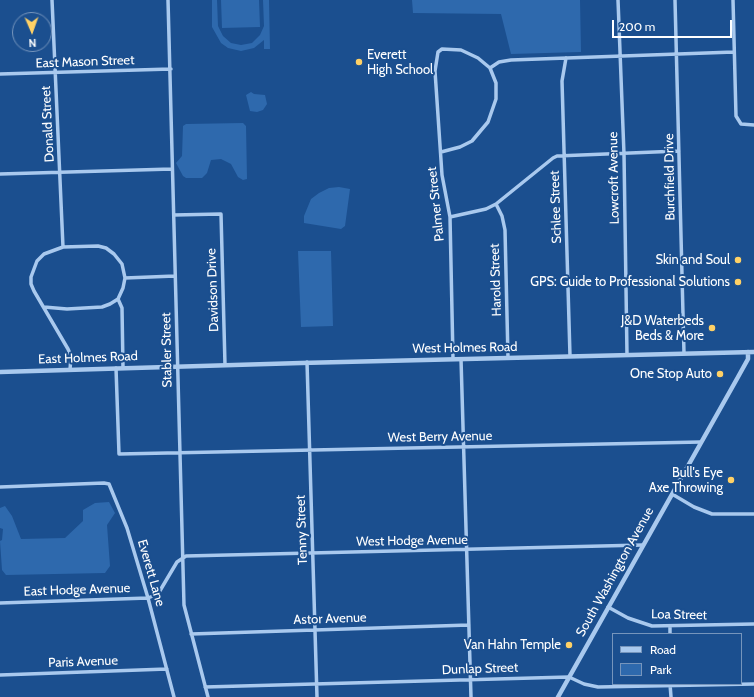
<!DOCTYPE html>
<html>
<head>
<meta charset="utf-8">
<style>
	body { margin:0 }
	#map { position:relative; width:754px; height:697px; overflow:hidden; background:#1b4f8f; font-family:Cabin,sans-serif }
	canvas { display:block }
	.legend { position:absolute; left:612px; top:633px; width:130px; height:52px; box-sizing:border-box; background:#1b4f8f; border:1px solid #7695bc; margin:0; padding:5px 7px; list-style:none; font-size:12px; color:#fff }
	.legend li { display:flex; align-items:center; gap:8px; height:20px }
	.legend b { width:20px; border:1px solid #7695bc }
	.north { position:absolute; left:12px; top:12px; width:40px; height:40px; box-sizing:border-box; background:#1b4f8f; border:1px solid #7695bc; border-radius:50%; rotate:178deg; font-size:11px; font-weight:700; line-height:16px; text-align:center; color:#fff }
	.north::after { content:''; display:block; margin:auto; width:14px; height:18px; background:#ffd166; clip-path:polygon(50% 0,100% 100%,50% 72%,0 100%) }
	.scale { position:absolute; left:612px; top:20px; width:120px; height:18px; box-sizing:border-box; border:2px solid #fff; border-top:0; padding-left:5px; font-size:12px; line-height:14px; white-space:nowrap; color:#fff; -webkit-text-stroke:3px #1b4f8f; paint-order:stroke }
</style>
</head>
<body>
<div id="map">
<canvas width="754" height="697"></canvas>
<ul class="legend">
<li><b style="height:5px;background:#a9c9ee"></b>Road</li>
<li><b style="height:11px;background:#2e69ad"></b>Park</li>
</ul>
<div class="north">N</div>
<div class="scale">200 m</div>
</div>
<script>
const ctx = document.querySelector('canvas').getContext('2d');
ctx.lineJoin = 'round';
function fillPath(path, color) { ctx.fillStyle = color; ctx.fill(path, 'evenodd'); }
const shape = rows => new Path2D(rows.map(r => 'M' + r).join(''));
function strokePath(path, color, width, dash) { ctx.strokeStyle = color; ctx.lineWidth = width; ctx.lineCap = dash ? 'butt' : 'round'; ctx.setLineDash(dash || []); ctx.stroke(path); }
function label(font, color, halo, rows, align = 'center') {
  ctx.font = font + ' Cabin,sans-serif'; ctx.lineWidth = 4; ctx.setLineDash([]); ctx.textBaseline = 'middle'; ctx.strokeStyle = halo; ctx.fillStyle = color; for (const [text, x, y, turn = 0] of rows) {
    ctx.save(); ctx.translate(x, y); ctx.rotate((+turn || 0) * Math.PI / 180); ctx.textAlign = isNaN(turn) ? turn : align; if (halo) ctx.strokeText(text, 0, 0); ctx.fillText(text, 0, 0); ctx.restore();
  }
}
const green = shape([
	[212,0,217,0,218,26,223,36,231,43,241,45,252,43,260,35,264,26,263,0,269,0,270,49,264,49,264,40,254,48,241,51,228,48,221,43,212,27],
	[221,0,259,0,260,27,222,28],
	[412,0,580,0,581,52,511,54,501,14,413,13],
	[251,92,254,94,265,95,267,104,263,110,257,112,250,111,246,95],
	[243,123,246,126,247,179,243,180,238,177,231,164,221,159,211,160,207,173,202,178,186,178,183,176,176,163,182,156,183,126,186,124],
	[339,187,350,189,345,226,341,229,304,223,304,216,311,199,319,193,329,188],
	[298,251,331,251,333,326,301,327],
	[109,502,115,513,107,525,110,566,105,573,6,575,2,570,0,541,2,540,3,529,0,528,0,508,5,506,12,516,21,539,65,538,83,521,83,510,95,503]
]);
const minor = shape([
	[52,0,63,247],
	[168,0,184,605,208,697],
	[618,0,624,154,627,355],
	[675,0,684,353],
	[733,0,736,116,741,124,754,125],
	[566,58,562,81,570,356],
	[490,68,499,62,511,60,734,52],
	[0,74,171,69],
	[441,152,460,147,472,141,488,122,496,99,496,83,490,68,478,58,461,50,442,49,438,52,435,71,442,175,450,217,453,359],
	[0,174,172,169],
	[496,204,502,216,505,230,508,358],
	[174,215,221,214,225,365],
	[450,217,486,209,496,204,553,158,557,156,679,151],
	[125,278,175,276],
	[118,299,122,308,123,368],
	[44,307,67,309,102,307,110,304,118,299,123,288,125,278,122,264,114,254,106,248,98,246,63,247,44,254,37,261,31,277,31,284,34,291,68,349,71,356,70,370],
	[461,359,471,697],
	[307,362,317,697],
	[116,368,119,454,701,442],
	[0,487,104,483,109,484,127,528,148,598,174,697],
	[672,494,694,507,712,514,754,514],
	[0,603,148,598,158,594,177,562,186,556,643,545],
	[608,607,628,618,652,626,754,624],
	[670,626,670,634],
	[191,634,469,625],
	[0,675,167,669],
	[670,684,671,697],
	[205,687,569,677,584,684,598,687,754,684]
]);
const tertiary = shape([
	[0,372,301,363,754,352],
	[558,697,738,377,748,359,748,352]
]);
const markers = [
	[359,62,4,"#ffd166"],
	[738,260,4,"#ffd166"],
	[738,282,4,"#ffd166"],
	[712,328,4,"#ffd166"],
	[720,374,4,"#ffd166"],
	[731,480,4,"#ffd166"],
	[569,645,4,"#ffd166"]
];
const poiNames = [
	["Everett",367,55,"left"],
	["High School",367,70,"left"],
	["Skin and Soul",730,260],
	["GPS: Guide to Professional Solutions",730,282],
	["J&D Waterbeds",704,321],
	["Beds & More",704,336],
	["One Stop Auto",712,374],
	["Bull's Eye",723,473],
	["Axe Throwing",723,488],
	["Van Hahn Temple",561,645]
];
const streetNames = [
	["East Mason Street",85,62,-2],
	["Donald Street",48,124,-93],
	["Burchfield Drive",670,177,-91],
	["Lowcroft Avenue",614,178,-91],
	["Palmer Street",436,204,-96],
	["Schlee Street",556,207,-92],
	["Harold Street",496,280,-92],
	["Davidson Drive",213,290,-92],
	["West Holmes Road",465,348,-1],
	["Stabler Street",167,350,-91],
	["East Holmes Road",88,358,-2],
	["West Berry Avenue",440,437,-1],
	["Tenny Street",302,530,-92],
	["West Hodge Avenue",412,541,-1],
	["South Washington Avenue",615,572,-61],
	["Everett Lane",151,573,74],
	["East Hodge Avenue",77,590,-2],
	["Loa Street",679,615,1],
	["Astor Avenue",330,619,-2],
	["Paris Avenue",83,662,-2],
	["Dunlap Street",480,669,-2]
];
fillPath(green, '#2e69ad');
strokePath(minor, '#a9c9ee', 3.5);
strokePath(tertiary, '#a9c9ee', 4.5);
for (const [x, y, r, color] of markers) { const dot = new Path2D(); dot.arc(x, y, r, 0, 2 * Math.PI); ctx.fillStyle = color; ctx.fill(dot); strokePath(dot, '#1b4f8f', 1.5); }
label('13px', '#fff', '#1b4f8f', poiNames, 'right');
label('13px', '#fff', '#1b4f8f', streetNames);
</script>
</body>
</html>
